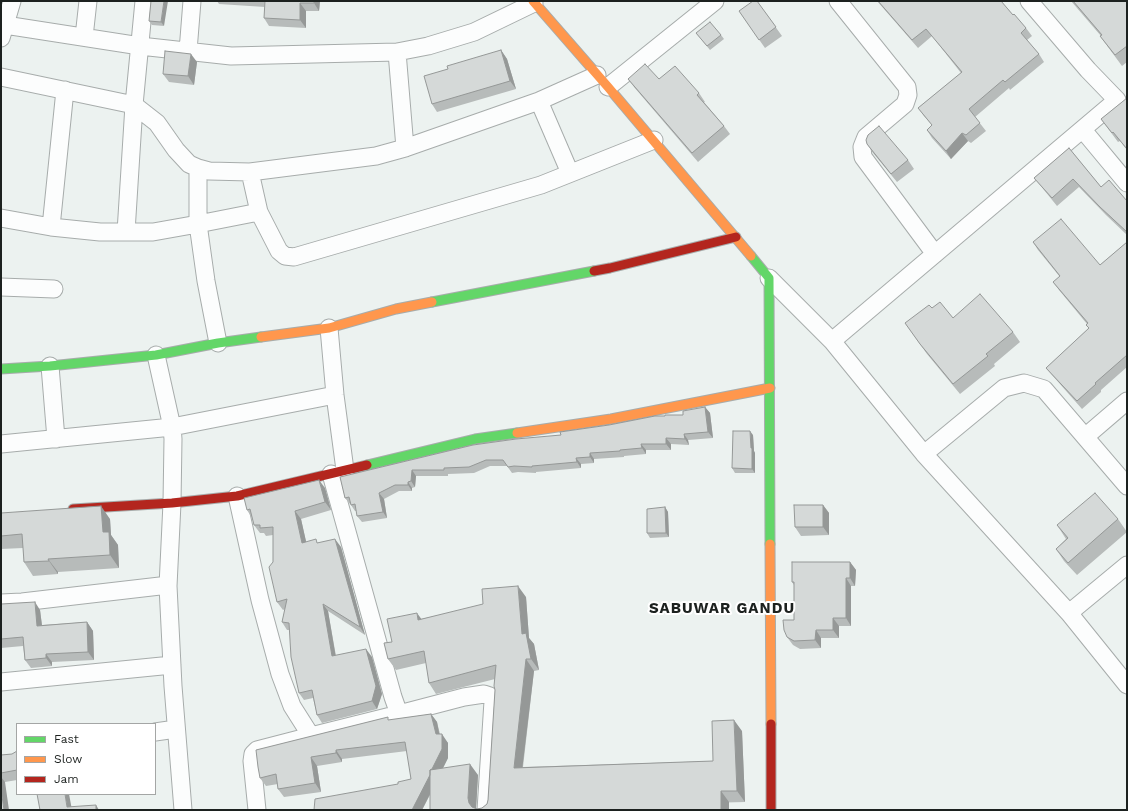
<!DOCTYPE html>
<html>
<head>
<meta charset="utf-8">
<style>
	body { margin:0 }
	#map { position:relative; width:1128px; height:811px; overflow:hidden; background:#ecf2f0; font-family:"Work Sans",sans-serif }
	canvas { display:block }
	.frame { position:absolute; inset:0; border:2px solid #1c211f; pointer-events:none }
	.legend { position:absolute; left:16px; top:723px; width:140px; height:72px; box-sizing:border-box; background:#fff; border:1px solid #a4a6a5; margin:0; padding:5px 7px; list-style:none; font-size:12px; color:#1c211f }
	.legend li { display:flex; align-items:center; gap:8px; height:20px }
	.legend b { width:20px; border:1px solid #a4a6a5 }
</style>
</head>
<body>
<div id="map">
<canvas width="1128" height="811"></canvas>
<div class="frame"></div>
<ul class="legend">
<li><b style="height:5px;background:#63d668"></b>Fast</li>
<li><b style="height:5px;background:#ff974d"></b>Slow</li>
<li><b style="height:5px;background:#b3261e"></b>Jam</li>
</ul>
</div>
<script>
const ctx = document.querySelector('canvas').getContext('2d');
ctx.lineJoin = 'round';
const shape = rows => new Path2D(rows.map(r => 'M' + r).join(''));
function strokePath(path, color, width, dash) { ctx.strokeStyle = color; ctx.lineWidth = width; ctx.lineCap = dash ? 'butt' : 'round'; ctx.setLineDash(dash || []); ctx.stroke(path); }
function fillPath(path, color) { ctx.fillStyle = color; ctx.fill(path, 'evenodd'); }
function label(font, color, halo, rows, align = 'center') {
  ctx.font = font + ' "Work Sans",sans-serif'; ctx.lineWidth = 4; ctx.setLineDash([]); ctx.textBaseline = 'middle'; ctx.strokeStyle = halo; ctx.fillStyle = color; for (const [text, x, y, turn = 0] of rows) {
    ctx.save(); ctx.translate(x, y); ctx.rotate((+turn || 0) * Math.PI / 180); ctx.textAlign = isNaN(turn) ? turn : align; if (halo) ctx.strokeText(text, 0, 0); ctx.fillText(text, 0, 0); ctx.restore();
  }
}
const street = shape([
	[838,1,907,87,908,95,905,104,866,137,862,147,863,157,935,254],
	[5,25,140,46,231,56,397,52,428,46,474,32,534,3],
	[84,37,88,1],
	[1,38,12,1],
	[188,51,192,1],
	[397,52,405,148],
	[1,77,134,105,157,123,176,150,189,164,198,168,209,171,250,172,376,156,405,148,539,101,597,75],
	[608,87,715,1],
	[539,101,570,173],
	[1083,130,1127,183],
	[198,168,198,224,206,281,218,343],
	[250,172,259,212,279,251,285,256,294,257,541,185,654,140],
	[1,218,51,227,100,232,153,232,198,224,259,212],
	[51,227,65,90],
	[126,232,134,105,144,1],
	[769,278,832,341,924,454,1069,613,1127,685],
	[1,287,54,289],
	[329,328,335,395,345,470],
	[832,341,1117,100,1088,70,1029,1],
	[156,355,172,427,173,439,172,503,168,586,173,686,183,810],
	[50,366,56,439],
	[1085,437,1127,401],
	[1,444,172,427,335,395],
	[924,454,1004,388,1024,383,1044,389,1127,486],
	[237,496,260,600,280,674,292,706,311,736],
	[1,603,22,602,160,586,168,586],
	[1069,613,1127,565],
	[1,682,172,665],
	[399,714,464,697,484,694,490,696,493,701,486,810],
	[155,732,176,729],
	[257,810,252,761,253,754,257,750,311,736,399,714,393,697,331,474]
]);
const fast = shape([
	[751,256,769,278,770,544],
	[432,302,594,271],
	[1,369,50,366,156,355,218,343,261,337],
	[367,465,475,439,517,433]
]);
const slow = shape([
	[533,1,608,87,751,256],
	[261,337,329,328,396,309,432,302],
	[517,433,611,419,770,388],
	[770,544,771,724]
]);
const jam = shape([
	[594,271,610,268,736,237],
	[73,509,172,503,237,496,367,465],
	[771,724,771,810]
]);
const wall = shape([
	[151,1,164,26,152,25,149,21],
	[217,1,320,1,319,11,306,11,306,28,269,26,264,18,265,7,219,4],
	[757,1,782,36,765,48,739,11],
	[877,1,1001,1,1013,15,1026,28,1032,36,1027,40,1039,54,1044,62,1010,90,1009,88,975,117,986,131,971,143,968,141,951,159,932,138,927,130,932,125,924,116,918,108,961,73,932,36,918,48],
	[1071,1,1127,1,1127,62,1122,66,1108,47,1100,36,1101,36],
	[696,33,721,35,724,39,710,50],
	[501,50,507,59,516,89,437,112,432,104,448,69],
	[197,62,194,85,169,82,163,74],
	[628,79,659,79,699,93,705,102,704,102,724,126,730,134,698,162,634,87],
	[1127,98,1127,150,1120,141,1118,142,1101,119],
	[867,144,908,160,914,169,897,182,873,153],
	[1069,148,1101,187,1127,201,1127,235,1106,215,1079,187,1057,206,1040,185,1034,178],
	[1033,242,1100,265,1127,242,1127,367,1101,390,1101,392,1082,409,1052,375,1046,368,1089,328,1086,325,1087,324,1059,290,1053,282,1060,277,1038,250],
	[932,308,953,318,1013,332,1020,342,994,364,995,366,960,394,927,354,905,323],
	[705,407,710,413,713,438,688,440,689,445,671,444,671,450,646,450,646,454,624,456,624,457,594,459,594,463,581,464,581,468,536,472,536,473,518,472,512,473,507,466,490,466,474,473,448,474,448,476,416,476,415,487,412,488,412,491,399,491,384,499,387,518,362,522,357,516,357,511,355,511,351,505,351,504,350,504,345,498,340,477,561,435,683,415],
	[753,435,754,451,755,453,755,473,735,473,732,468],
	[325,488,331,510,301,519,306,542,318,543,341,547,365,635,328,611,336,656,372,657,382,694,377,709,322,723,317,715,313,698,304,700,299,693,290,630,287,630,282,622,285,609,283,610,277,602,273,562,273,535,266,536,264,533,260,533,254,525,252,518,247,510],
	[823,505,829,513,829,535,801,536,795,527],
	[665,507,668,512,669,537,650,538,647,533],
	[1,513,110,519,111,535,118,545,119,568,58,572,58,574,33,576,24,562,23,548,1,549],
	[1118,519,1127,532,1077,575,1064,561,1056,549,1066,539,1057,525],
	[850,562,856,570,855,586,851,586,851,626,839,626,839,638,821,638,821,648,800,649,793,645,787,637,794,620,794,585,792,582],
	[526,597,529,638,534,644,539,670,534,671,523,767,713,761,742,731,745,802,430,810,430,795,422,810,398,784,411,779,407,751,342,759,342,762,317,766,321,792,284,797,278,789,278,784,266,786,260,778,390,720,431,714,437,722,440,734,448,743,448,758,443,768,478,775,476,808,482,808,487,804,488,800,495,690,495,679,436,694,429,683,426,663,396,670,388,659,392,642,421,619],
	[1,604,40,610,42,625,87,622,93,631,94,660,52,662,52,666,31,668,25,660,23,646,1,648],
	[17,751,17,780,5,782,1,810,1,755,12,754]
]);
const shadedWall = shape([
	[164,1,168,1,164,26,161,22],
	[314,1,320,1,319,11,314,3],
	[300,3,306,11,306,28,300,20],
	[501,50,507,59,516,89,510,81],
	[191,54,197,62,194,85,188,76],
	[962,133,968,141,951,159,946,151],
	[705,407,710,413,713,438,708,432],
	[750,431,753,435,754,451,755,453,755,473,752,469],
	[684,434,688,440,689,445,685,439],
	[666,438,671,444,671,450,666,444],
	[641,444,646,450,646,454,642,448],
	[590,453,594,459,594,463,590,457],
	[576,458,581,464,581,468,577,462],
	[412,470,416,476,415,487,411,481],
	[319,480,325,488,331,510,325,502],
	[408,482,412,488,412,491,408,485],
	[379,493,384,499,387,518,383,512],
	[823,505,829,513,829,535,823,527],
	[101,506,110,519,111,535,118,545,119,568,110,555,103,532],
	[665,507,668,512,669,537,666,533],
	[295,511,301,519,308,550,302,543],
	[335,539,341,547,365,635,360,627],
	[48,559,58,572,58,574,49,561],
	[850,562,856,570,855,586,850,578],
	[846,578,851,586,851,626,846,618],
	[518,586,526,597,529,638,534,644,539,670,531,659,522,634],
	[35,602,40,610,43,634,37,626],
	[323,604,328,611,337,664,332,656],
	[417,613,425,624,418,620],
	[833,618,839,626,839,638,833,630],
	[87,622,93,631,94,660,88,652],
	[816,630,821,638,821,648,815,640],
	[366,649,372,657,382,694,377,709,372,701],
	[46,654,52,662,52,666,46,658],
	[526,659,534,671,521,779,514,768],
	[431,714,437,722,441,743,436,734],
	[734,720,742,731,745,802,737,791],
	[442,734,448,743,448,758,422,810,412,810],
	[336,750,342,759,342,762,336,753],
	[311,757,317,766,321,792,315,783],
	[470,764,478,775,476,810,474,810,469,803,468,798],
	[1,777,5,782,9,810,4,810,1,789],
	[721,791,729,802,729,810,721,810],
	[65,794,69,794,72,810,67,807],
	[96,805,99,810,96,810]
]);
const building = shape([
	[151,1,164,1,161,22,149,21,151,1],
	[265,1,314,1,314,3,300,3,300,20,264,18,265,1],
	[753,1,757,1,776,27,759,40,739,11,753,1],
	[878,1,1001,1,1013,15,1014,14,1026,28,1021,33,1039,54,1005,82,1003,80,969,109,980,123,966,135,962,133,946,151,927,130,932,125,918,108,962,72,926,29,912,40,878,1],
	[1073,1,1127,1,1127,46,1115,55,1100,36,1102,35,1073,1],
	[710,22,721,35,707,46,696,33,710,22],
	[501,50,510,81,432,104,424,76,448,69,447,66,501,50],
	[165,51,191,54,188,76,163,74,165,51],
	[645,64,659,79,675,66,699,93,697,95,724,126,692,153,628,79,645,64],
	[1127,98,1127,149,1113,132,1112,133,1101,119,1127,98],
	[879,126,908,160,891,174,867,144,866,140,868,135,879,126],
	[1069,148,1101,187,1109,180,1127,201,1127,232,1100,207,1073,179,1052,198,1034,178,1069,148],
	[1061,219,1100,265,1127,242,1127,355,1095,383,1096,384,1077,401,1046,368,1089,328,1086,325,1088,323,1053,282,1060,276,1033,242,1061,219],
	[980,294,1013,332,986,354,988,356,953,384,920,344,905,323,929,305,932,308,940,302,953,318,980,294],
	[705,407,708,432,684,434,685,439,666,438,666,444,641,444,642,448,620,450,620,451,590,453,590,457,576,458,577,462,532,466,532,467,514,466,508,467,503,460,486,460,469,467,444,468,444,470,412,470,411,481,408,482,408,485,395,485,379,493,383,512,357,516,355,504,351,505,349,497,345,498,340,477,473,445,516,439,561,435,560,432,609,425,655,416,665,416,665,415,683,415,683,411,705,407],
	[733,431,750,431,751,448,752,448,752,469,732,468,733,431],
	[319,480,325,502,295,511,302,543,316,539,317,543,335,539,360,627,323,604,332,656,366,649,376,686,372,701,317,715,312,690,299,693,291,657,289,623,282,622,287,599,277,602,269,567,273,562,273,527,260,528,260,525,254,525,250,509,247,510,244,498,319,480],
	[1095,493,1118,519,1068,563,1056,549,1068,538,1057,525,1095,493],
	[794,505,823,505,823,527,795,527,794,505],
	[101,506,103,532,109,532,110,555,48,559,49,561,24,562,22,534,1,536,1,513,101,506],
	[665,507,666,533,647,533,647,509,665,507],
	[792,562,850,562,850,578,846,578,846,618,833,618,833,630,816,630,815,640,794,641,787,637,784,630,783,620,794,620,794,582,792,582,792,562],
	[518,586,522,634,526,633,531,659,526,659,514,768,713,761,712,721,734,720,737,791,721,791,721,810,430,810,430,770,470,764,468,798,469,803,472,807,477,809,482,808,487,804,488,800,495,690,494,686,496,665,429,683,424,651,388,659,384,643,392,642,387,619,417,613,418,620,483,604,482,589,518,586],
	[35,602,37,626,87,622,88,652,46,654,46,658,25,660,23,637,1,639,1,604,35,602],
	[431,714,436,734,442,734,442,749,432,769,430,770,430,775,412,810,314,810,315,799,398,784,398,782,411,779,405,742,336,750,336,753,311,757,315,783,278,789,276,774,260,778,258,767,256,750,388,717,388,720,431,714],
	[17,751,17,770,1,773,1,755,12,754,17,751],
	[1,789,4,810,1,810,1,789],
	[37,794,65,794,67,807,96,805,96,810,40,810,37,794]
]);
const districtNames = [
	["SABUWAR GANDU",722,609]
];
strokePath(street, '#a7acab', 19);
strokePath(fast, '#a7acab', 11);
strokePath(slow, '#a7acab', 11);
strokePath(jam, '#a7acab', 11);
strokePath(street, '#fcfdfd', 17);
strokePath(fast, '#63d668', 9);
strokePath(slow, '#ff974d', 9);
strokePath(jam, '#b3261e', 9);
fillPath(wall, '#b7bbba');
fillPath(shadedWall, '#959897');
fillPath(building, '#d5d9d8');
strokePath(building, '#959897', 1);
ctx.letterSpacing = '1px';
label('bold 15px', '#1c211f', '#fff', districtNames);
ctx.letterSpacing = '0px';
</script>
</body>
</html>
